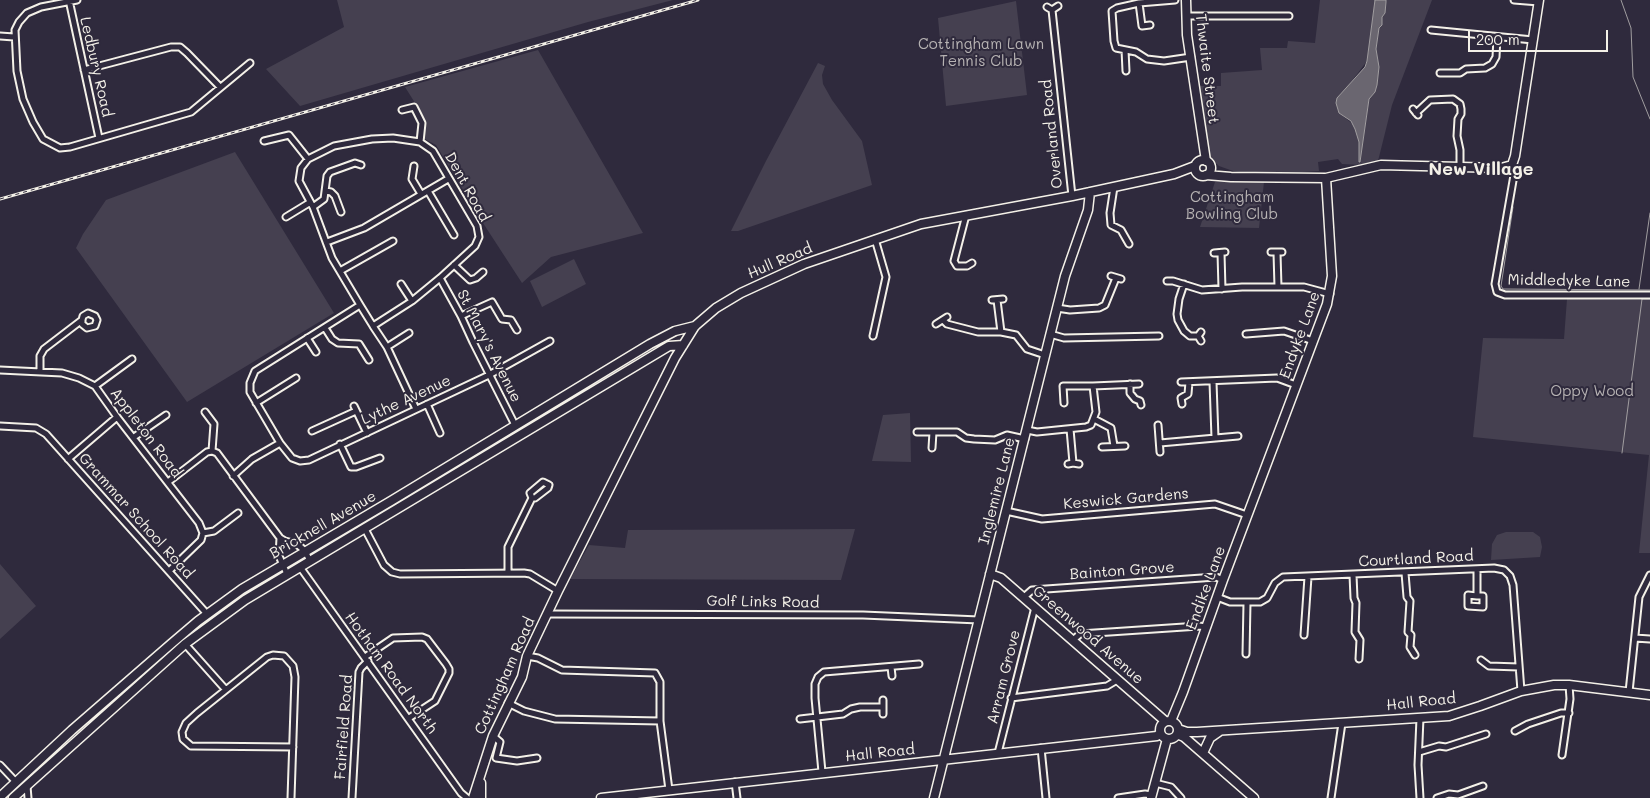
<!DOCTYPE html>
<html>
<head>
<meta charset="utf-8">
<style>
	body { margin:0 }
	#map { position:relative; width:1650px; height:798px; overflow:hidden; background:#2f2a3d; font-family:Mali,sans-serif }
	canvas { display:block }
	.scale { position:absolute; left:1468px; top:30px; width:140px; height:22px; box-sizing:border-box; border:2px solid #f4f1e8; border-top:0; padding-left:6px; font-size:15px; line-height:18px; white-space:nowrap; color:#f4f1e8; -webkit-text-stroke:4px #2f2a3d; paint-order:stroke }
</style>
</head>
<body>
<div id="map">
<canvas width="1650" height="798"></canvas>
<div class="scale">200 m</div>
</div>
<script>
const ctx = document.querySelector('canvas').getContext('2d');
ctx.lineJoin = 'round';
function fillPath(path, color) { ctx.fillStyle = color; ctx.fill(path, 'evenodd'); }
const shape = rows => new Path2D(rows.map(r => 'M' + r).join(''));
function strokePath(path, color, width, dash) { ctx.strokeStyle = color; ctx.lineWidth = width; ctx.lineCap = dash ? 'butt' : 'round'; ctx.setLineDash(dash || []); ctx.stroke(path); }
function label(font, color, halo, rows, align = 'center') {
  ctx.font = font + ' Mali,sans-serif'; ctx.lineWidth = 4; ctx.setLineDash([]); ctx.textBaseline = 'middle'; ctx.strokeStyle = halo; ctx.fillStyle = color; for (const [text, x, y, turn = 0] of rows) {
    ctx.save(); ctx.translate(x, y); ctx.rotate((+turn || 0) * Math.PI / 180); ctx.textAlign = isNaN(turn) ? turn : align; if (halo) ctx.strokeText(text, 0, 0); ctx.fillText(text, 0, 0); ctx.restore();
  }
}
const green = shape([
	[337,0,673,0,588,22,300,106,266,69,344,27],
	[1320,0,1375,0,1367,61,1348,86,1340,94,1337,107,1339,113,1354,125,1360,142,1363,138,1369,99,1375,92,1377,85,1379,67,1376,49,1379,28,1382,25,1382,17,1385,11,1386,0,1432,0,1392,105,1378,161,1363,165,1342,164,1338,159,1318,162,1319,171,1256,175,1233,171,1219,166,1207,155,1205,121,1199,86,1221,86,1221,73,1262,70,1260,48,1287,48,1288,41,1315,43],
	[1016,1,1027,95,946,106,938,18],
	[538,50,643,233,551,257,522,283,483,223,436,145,423,138,427,122,405,87],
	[818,63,825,66,822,75,823,84,832,100,862,141,872,185,738,231,731,231,766,161],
	[235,152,334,313,187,402,76,248,83,234,106,200],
	[1215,182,1264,182,1259,228,1200,227],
	[574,259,586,284,542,307,530,281],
	[1567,299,1650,300,1650,553,1639,553,1649,455,1473,437,1483,338,1564,339],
	[910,413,911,462,872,461,883,415],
	[855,529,841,580,570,579,589,545,625,548,628,530],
	[1506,532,1533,532,1540,537,1542,547,1540,557,1491,560,1492,544,1497,535],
	[0,564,36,606,0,639]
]);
const water = shape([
	[1375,0,1386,0,1386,2,1385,13,1382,17,1382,25,1379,28,1376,49,1379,67,1377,85,1375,92,1369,99,1360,162,1359,162,1359,142,1355,129,1351,121,1339,113,1336,103,1337,98,1365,67,1367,61,1375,0]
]);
const stream = shape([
	[1621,0,1631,28,1633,77,1650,119],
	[1513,207,1501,286,1503,289,1650,290],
	[1639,289,1650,213],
	[1622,453,1642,299,1650,299]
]);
const street = shape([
	[69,0,99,138],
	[77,0,41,7,27,13,19,22,15,30,17,71,23,99,33,122,43,139,60,148,70,147,191,112,250,63],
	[1175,0,1139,3,1117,8,1112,11,1114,41,1116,48,1136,52,1147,59,1164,61,1191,57],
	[1514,0,1539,2],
	[1139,3,1142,26,1150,25],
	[1047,7,1052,10,1058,6],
	[1052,10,1072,196],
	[1186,16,1289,16],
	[1431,30,1533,40],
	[0,36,14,37],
	[1125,50,1126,71],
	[84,70,171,47,180,47,187,53,220,87],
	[1440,73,1460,73,1466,69,1485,68,1492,64,1496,57,1497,37],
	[1413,109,1418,115],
	[402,110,414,107,422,123,420,142],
	[1416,113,1430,100,1453,99,1460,104,1461,109,1461,114,1458,119,1457,136,1460,150,1460,166],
	[264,141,289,135,308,159],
	[1512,165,1514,175,1495,284,1497,292,1505,295,1650,295],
	[414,166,412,179,421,194],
	[1114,187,1110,213,1111,225,1121,230,1129,244],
	[326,191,331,192,335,196,341,212],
	[428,191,454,235],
	[313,207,324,199,327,176,330,172,355,163,361,165],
	[966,215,954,261,957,266,967,266,972,263],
	[286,217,309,203],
	[327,242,364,228,448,179],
	[1271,252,1282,252],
	[1214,253,1225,252],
	[1221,253,1222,289],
	[1277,253,1278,287],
	[454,265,470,280,476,278,483,272],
	[340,271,393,241],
	[1111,276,1121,279],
	[440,278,461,316,473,342,515,425],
	[1167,281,1173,281,1202,290,1242,287,1304,287,1330,294],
	[401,284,412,301],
	[1184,284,1179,299,1177,314,1178,320,1184,331,1190,336,1198,336],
	[992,300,1003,299],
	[997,300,1001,332],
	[1057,308,1070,310,1099,308,1105,305,1116,278],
	[461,316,492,302,502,319,511,320,517,330],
	[943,320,947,324,978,332,1001,332,1016,335,1027,349,1045,355],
	[936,324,947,317],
	[373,326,412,301,440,278,475,246,479,237,477,226,433,151,420,142,393,138,372,139,334,146,308,159,301,168,299,181,313,207,332,258,360,305,373,326,387,347,416,409],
	[325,328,332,339,338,343,359,344,369,360],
	[1050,334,1064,338,1159,336],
	[1246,334,1284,331,1313,341],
	[873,336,886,277,875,239],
	[307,338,316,352],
	[1201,341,1198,336,1201,332],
	[387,347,409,333],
	[0,370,62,373,79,378,95,386,117,417,199,523,203,533,201,540,169,571],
	[40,371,40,356,44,349,82,320,83,316,88,313,95,316,97,320,95,326,87,328,82,324,82,320],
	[1181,382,1277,378,1296,385],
	[1213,382,1215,438],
	[1130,384,1130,393,1135,399,1140,401,1141,405],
	[95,386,132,359],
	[256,403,296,378],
	[1064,403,1063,386,1093,386],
	[427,404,440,433],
	[1182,404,1181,398,1188,394,1189,382],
	[354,406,367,433],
	[205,412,214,424,212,451],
	[1094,419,1111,428,1114,446],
	[1158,425,1160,452],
	[0,426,36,428,46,434,207,614],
	[1070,429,1073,463],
	[1027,430,1037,432,1086,427,1091,425,1096,412,1093,386,1139,384],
	[312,431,356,411],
	[917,432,957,432,966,438,974,439,995,440,1007,435,1025,439],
	[134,437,166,415],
	[280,443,292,458,300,461,309,460,489,375,550,341],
	[1160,443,1238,436],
	[340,444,351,467,356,467,380,458],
	[1102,447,1125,446],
	[932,448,933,432],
	[68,459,117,417],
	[1068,464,1073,463,1079,464],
	[233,476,252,459,280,443,250,392,250,383,255,371,360,305],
	[168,482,207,452,212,451,217,453,280,538,285,541,297,544,305,551,310,561],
	[1006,511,1042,519,1215,504,1247,515],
	[365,529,384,565,392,572,400,574,524,573,530,574,558,591],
	[203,533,214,531,238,513],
	[280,538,279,556,287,574],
	[300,567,461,793,467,798],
	[508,573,508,547,532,498,530,493,543,482,549,485,548,488,535,498,532,498],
	[1405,573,1407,597,1410,601,1408,632,1411,635,1410,647,1415,655],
	[1353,575,1354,598,1356,603,1355,632,1360,640,1359,659],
	[1477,596,1468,595,1468,606,1483,607,1483,596,1477,596,1477,569],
	[1024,597,1032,590,1216,577,1223,580],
	[1217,597,1230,602,1260,602,1267,598,1275,583,1283,577,1494,568,1504,570,1510,576,1513,585,1521,691],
	[547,614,863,615,979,620],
	[1304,635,1308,577],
	[1635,638,1650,639],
	[1073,640,1080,634,1199,626,1206,627],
	[185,644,226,690],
	[1246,654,1247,603],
	[527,656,538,658,562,670,655,673,660,682,660,721,669,790],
	[365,657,393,638,422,637,427,639,446,664,449,669,449,673,435,701,409,718],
	[1481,660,1489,666,1519,667],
	[891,667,892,676],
	[1629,692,1639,597,1650,575],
	[1011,698,1107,686,1117,680],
	[883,700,883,714],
	[508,703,524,711,555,719,660,721],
	[800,719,843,714,851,709,860,707,883,707],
	[1515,731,1528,724,1561,713,1569,713],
	[493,736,500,742,496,758,517,761,537,758],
	[1041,748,1046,798],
	[1419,752,1439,746,1446,747,1486,734],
	[998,753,1035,607],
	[1562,755,1570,699,1569,685],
	[0,765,16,782],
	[822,772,815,698,815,684,818,677,824,672,919,664],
	[735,782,737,798],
	[1155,783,1171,787,1181,798],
	[27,786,28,798],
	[291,798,295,677,293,666,284,656,273,655,267,657,197,713,186,723,182,732,183,739,191,746,293,747],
	[352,798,359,672,361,668,368,661],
	[1118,798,1145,794,1151,795],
	[1331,798,1342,723],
	[1420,798,1418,765,1420,718],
	[1437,798,1449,794,1458,795,1483,786]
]);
const secondary = shape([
	[1186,0,1187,35,1206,161],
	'1195 168a8 8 0 1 1 16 0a8 8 0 1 1-16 0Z',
	[1206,175,1231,177,1326,178,1381,165,1501,168,1512,165,1515,156,1539,0],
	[990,574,1001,578,1165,721],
	'1160 730a9 9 0 1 1 18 0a9 9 0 1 1-18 0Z',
	[1171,721,1183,692,1223,580,1327,304,1332,276,1326,178],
	[1178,729,1187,732,1197,732,1449,716,1480,706,1521,691,1554,685,1569,685,1650,695],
	[1177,734,1184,737,1254,798],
	[1203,753,1210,738,1220,731],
	[481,783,481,798],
	[0,797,72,730,171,644,198,621,242,589,391,501,650,344,675,331,695,326],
	[13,798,185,644,245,600,669,346,683,345],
	[473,798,493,736,522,677,527,656,558,591,675,358,695,326,716,308,741,293,804,264,921,224,1072,196,1174,174,1195,166],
	[601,798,1157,736,1160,733],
	[934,798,1065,276,1088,210,1090,192],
	[1151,798,1167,739]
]);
const rail = shape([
	[0,199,698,0]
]);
const parkNames = [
	["Cottingham Lawn",981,44],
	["Tennis Club",981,61],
	["Cottingham",1232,197],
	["Bowling Club",1232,214],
	["Oppy Wood",1592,391]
];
const streetNames = [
	["Ledbury Road",96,67,77],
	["Thwaite Street",1207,69,83],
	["Overland Road",1052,134,-96],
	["Dent Road",467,187,61],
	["Hull Road",780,261,-23],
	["Middledyke Lane",1569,281,1],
	["Endyke Lane",1300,335,-70],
	["St Mary's Avenue",489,346,63],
	["Lythe Avenue",406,400,-25],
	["Appleton Road",146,433,53],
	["Inglemire Lane",997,491,-76],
	["Keswick Gardens",1126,499,-5],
	["Grammar School Road",136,516,48],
	["Bricknell Avenue",323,525,-30],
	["Courtland Road",1416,559,-3],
	["Bainton Grove",1122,571,-4],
	["Endike Lane",1206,588,-70],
	["Golf Links Road",763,602,1],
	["Greenwood Avenue",1088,635,41],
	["Hotham Road North",391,673,54],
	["Cottingham Road",505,676,-66],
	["Arram Grove",1004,677,-76],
	["Hall Road",1421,702,-6],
	["Fairfield Road",344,727,-86],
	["Hall Road",880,753,-6]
];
const quarterNames = [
	["New Village",1481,169]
];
fillPath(green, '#454050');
fillPath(water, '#6a6670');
strokePath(water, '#a19ea0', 1);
strokePath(stream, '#a19ea0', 1);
strokePath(street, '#f4f1e8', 9);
strokePath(secondary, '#f4f1e8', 11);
strokePath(street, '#2f2a3d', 5);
strokePath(secondary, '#2f2a3d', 8);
strokePath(rail, '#f4f1e8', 3);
strokePath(rail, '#2f2a3d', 1, [4]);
label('15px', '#b7b3b3', '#2f2a3d', parkNames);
label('15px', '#f4f1e8', '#2f2a3d', streetNames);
label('bold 18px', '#f4f1e8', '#2f2a3d', quarterNames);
</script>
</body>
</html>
